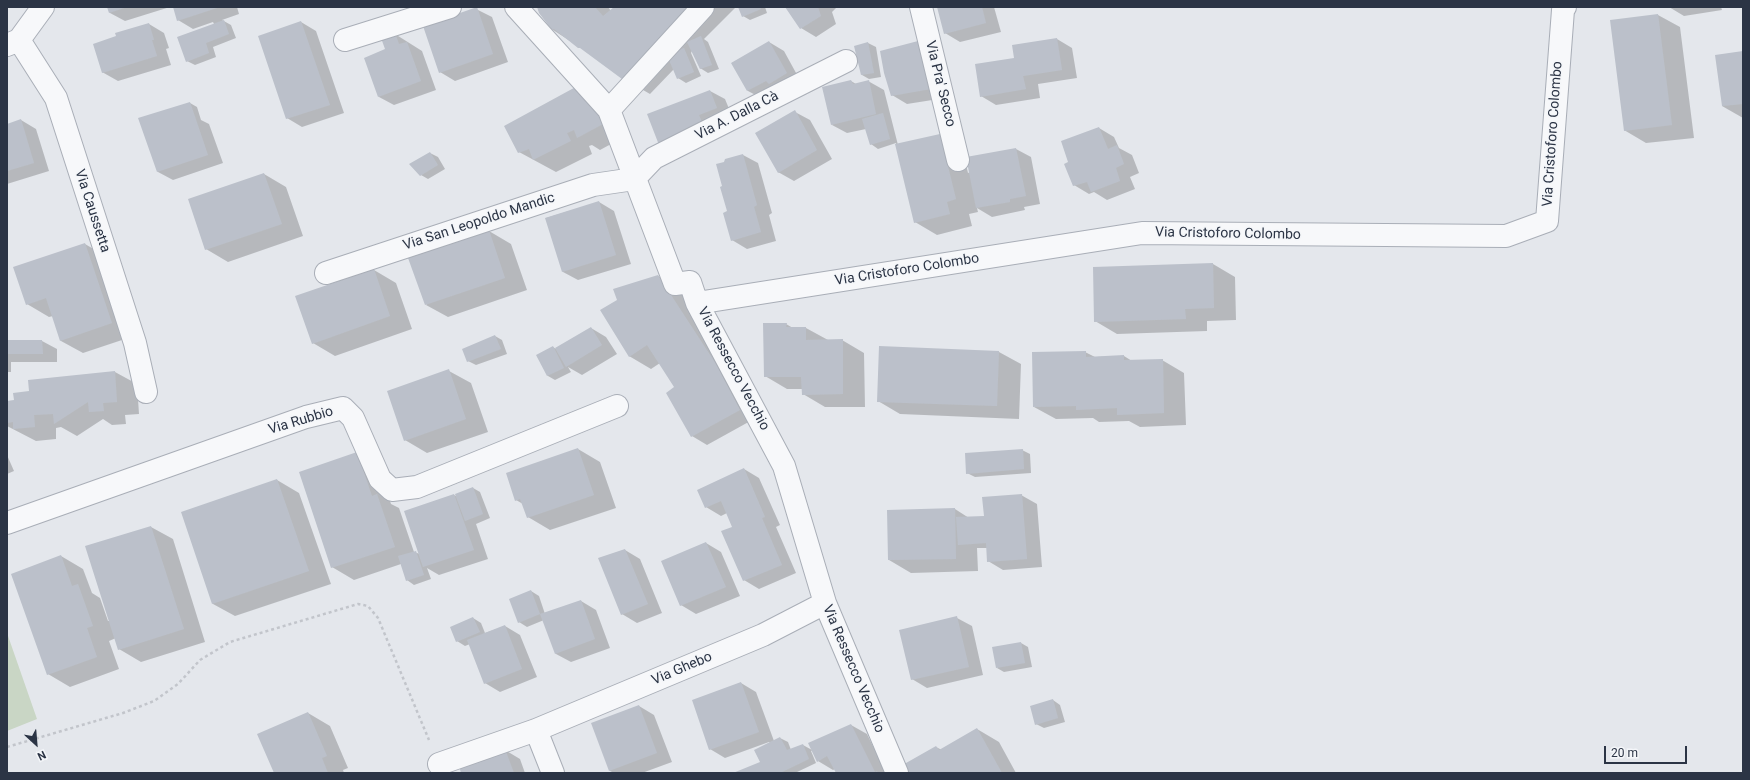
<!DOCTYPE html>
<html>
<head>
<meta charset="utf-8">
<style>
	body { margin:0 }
	#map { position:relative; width:1750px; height:780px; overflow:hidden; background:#e4e7ec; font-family:Roboto,sans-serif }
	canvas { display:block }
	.frame { position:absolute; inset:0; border:8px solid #2b3445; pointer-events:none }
	.north { position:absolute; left:16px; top:724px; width:40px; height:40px; -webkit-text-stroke:3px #f4f6f9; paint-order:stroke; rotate:154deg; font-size:11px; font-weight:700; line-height:16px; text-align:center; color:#2b3445 }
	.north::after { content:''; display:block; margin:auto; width:14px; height:18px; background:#2b3445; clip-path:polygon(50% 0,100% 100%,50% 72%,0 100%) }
	.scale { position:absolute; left:1604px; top:746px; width:83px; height:18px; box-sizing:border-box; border:2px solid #2b3445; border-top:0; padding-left:5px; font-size:12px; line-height:14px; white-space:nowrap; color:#2b3445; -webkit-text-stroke:3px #f4f6f9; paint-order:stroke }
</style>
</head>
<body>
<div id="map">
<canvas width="1750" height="780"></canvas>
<div class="frame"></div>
<div class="north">N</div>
<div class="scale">20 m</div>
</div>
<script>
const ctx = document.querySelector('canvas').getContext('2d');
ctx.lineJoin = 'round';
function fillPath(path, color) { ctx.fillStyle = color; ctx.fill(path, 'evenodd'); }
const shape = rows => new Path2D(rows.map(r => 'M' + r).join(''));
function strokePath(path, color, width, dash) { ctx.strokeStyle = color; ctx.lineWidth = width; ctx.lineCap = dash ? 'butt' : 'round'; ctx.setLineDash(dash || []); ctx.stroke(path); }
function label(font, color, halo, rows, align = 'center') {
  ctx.font = font + ' Roboto,sans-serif'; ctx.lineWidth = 3; ctx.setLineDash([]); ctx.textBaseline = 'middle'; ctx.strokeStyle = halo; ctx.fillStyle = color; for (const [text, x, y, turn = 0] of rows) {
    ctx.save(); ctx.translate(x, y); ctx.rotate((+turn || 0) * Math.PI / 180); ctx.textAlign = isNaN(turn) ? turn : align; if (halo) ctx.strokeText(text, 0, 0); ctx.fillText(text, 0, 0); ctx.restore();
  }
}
const green = shape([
	[7,633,37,719,7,731]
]);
const shadow = shape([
	[108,7,170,7,125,21,110,13],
	[174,7,237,7,239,14,222,20,231,25,236,38,213,47,216,57,195,65,187,61,214,24,213,22,193,29,178,20],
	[539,7,608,7,611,11,615,7,736,7,704,39,708,42,719,69,708,73,700,68,692,51,691,53,701,76,686,83,678,78,674,69,650,94,622,78,595,57,553,30],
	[739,7,765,7,767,13,750,20,743,16],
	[787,7,837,7,832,12,836,24,816,37,801,28],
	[938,7,994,7,1001,32,960,42,945,33],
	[1669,7,1721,7,1722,10,1684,16],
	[476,9,492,17,508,62,455,81,440,72],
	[1658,15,1680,27,1694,138,1646,143,1624,130],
	[301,22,316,31,344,113,302,127,287,118],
	[149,24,164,33,169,48,166,49,171,65,118,81,102,72],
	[395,34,422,51,436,90,394,105,379,97,386,50],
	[1057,39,1072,48,1077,78,1038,84,1040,98,996,105,981,96,1015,59],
	[769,42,784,51,801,82,763,99,748,91,732,63],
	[868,43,876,47,881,77,869,79,862,75,856,47],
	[881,51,945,98,907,104,892,95],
	[1743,52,1743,118,1722,106],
	[851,81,856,84,868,81,884,90,898,145,940,135,962,147,968,173,1016,149,1031,157,1040,204,1024,207,1025,210,992,217,977,208,978,212,969,214,972,226,937,235,915,222,896,143,878,149,871,144,866,129,847,133,832,125],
	[583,85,624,137,600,150,592,145,589,146,592,154,556,172,519,152],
	[710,91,725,99,732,116,675,153],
	[190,103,197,107,201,120,209,124,223,163,173,180,158,172,140,119],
	[795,112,810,120,832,159,794,181,778,172],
	[21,120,36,129,49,171,7,184,7,125],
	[1099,128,1114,137,1119,148,1132,155,1139,173,1130,177,1135,189,1107,200,1094,192,1089,194,1074,185,1069,163],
	[430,153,438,157,445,169,428,179,421,175],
	[743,155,758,163,772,213,769,215,776,241,747,249,732,240,724,187,724,162],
	[264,174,286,187,303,236,228,262,206,249],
	[599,202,614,211,631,264,578,280,563,272,546,218],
	[489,231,511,244,527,290,448,317,426,305],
	[85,244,107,257,134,336,83,353,61,341,53,316,49,317,27,304],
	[1213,264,1235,277,1236,320,1207,321,1207,331,1117,334,1095,321],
	[374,270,396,283,412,329,335,356,313,343],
	[658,276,680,289,754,419,707,445,692,436,680,416,677,388,660,363,651,369,629,356,618,301],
	[786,324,793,328,806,328,828,340,842,340,864,353,865,407,825,407,803,394,803,389,787,389,765,376],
	[591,328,606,337,617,354,582,375,568,367,571,372,555,380,548,376,537,356,553,347,556,349],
	[495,336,502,340,507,354,476,365,468,361],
	[7,341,42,341,57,349,57,362,11,362,11,372,7,372],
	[880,347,999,352,1021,364,1019,419,900,414,878,401],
	[1085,352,1095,357,1124,356,1132,361,1162,360,1184,373,1186,425,1140,427,1129,421,1099,422,1093,418,1056,419,1034,407],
	[449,371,471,383,488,432,427,453,405,440],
	[115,372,137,384,139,414,125,415,126,424,112,425,103,419,77,436,61,427,56,428,56,439,36,441,7,426,7,402,15,401,30,392],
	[578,449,600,462,616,508,550,530,528,517,523,504,516,500],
	[1022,450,1030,454,1031,473,975,477,967,473],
	[357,453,379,466,391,504,399,508,414,552,420,554,454,495,458,497,473,488,480,492,490,518,476,524,488,559,439,575,427,568,431,579,414,585,407,580,401,564,354,580,332,567],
	[7,455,14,471,7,474],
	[744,469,759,478,780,525,776,527,796,573,759,589,744,580,733,528,727,513,721,516,706,507],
	[277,480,299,493,331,584,235,616,213,604,182,513],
	[1021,495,1037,504,1042,567,1003,570,988,561,987,548,977,548,978,571,911,573,889,560,955,509,969,518,985,517],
	[151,527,173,539,205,642,141,662,119,649,116,638,109,641,119,669,70,687,48,674,61,556,83,569,92,593,100,598,108,621,110,621],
	[706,543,721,552,740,596,696,614,681,605],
	[625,550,640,559,662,613,637,623,622,614],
	[531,591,539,596,545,614,581,601,596,610,610,648,571,662,556,654,544,620,527,627,519,622],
	[473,618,481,623,485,633,505,626,520,635,537,677,500,692,485,683,470,644,465,646,457,641],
	[957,618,972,626,983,675,927,688,912,679],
	[1021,643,1028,647,1032,667,1004,672,997,668],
	[741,683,756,692,774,741,780,738,788,742,791,750,803,745,812,750,851,725,867,734,886,773,837,773,835,769,833,770,818,761,813,750,811,751,816,763,795,773,736,773,761,763,770,743,769,742,725,758,710,749],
	[1053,700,1060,705,1065,722,1044,728,1036,724],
	[639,706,654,715,672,762,642,773,614,773,610,771,592,724],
	[308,713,330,726,348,768,343,770,344,773,275,773],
	[977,729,999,742,1016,773,903,773,936,747,942,750],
	[505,750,520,759,525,773,462,773]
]);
const building = shape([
	[107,7,127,7,109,13],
	[173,7,220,7,177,21],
	[477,7,493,54,439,73,423,26],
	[537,7,595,7,603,16,614,7,692,7,622,79,580,48,578,48,554,29,552,30,539,13],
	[738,7,760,7,761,9,742,17],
	[785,7,818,7,821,16,800,29],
	[937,7,982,7,986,23,944,34],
	[1658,14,1672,125,1624,131,1610,20],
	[224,20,229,34,206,43,209,53,186,62,177,37],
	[301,21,330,105,286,119,258,36],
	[149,23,154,40,152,40,157,56,102,73,93,44,116,36,115,33],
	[395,33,399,44,407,42,421,81,378,97,364,58,385,49,381,38],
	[701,36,712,65,700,69,687,42],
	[1057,38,1062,70,1023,76,1026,89,980,97,975,64,1014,58,1012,45],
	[769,41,787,73,769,84,766,81,747,91,731,63],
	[918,41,931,89,891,96,884,73,880,51],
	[868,42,874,73,861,75,854,46],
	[684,48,694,72,677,79,667,55],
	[1743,51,1743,104,1722,106,1715,55],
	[851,80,853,84,869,80,876,114,831,125,822,87],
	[583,83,603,124,577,138,574,130,567,133,571,141,533,160,529,149,518,153,504,126],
	[710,90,717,108,699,115,704,127,659,145,647,114],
	[190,102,208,155,157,172,138,118],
	[795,110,817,150,778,173,755,133],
	[883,113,890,139,870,145,862,119],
	[21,119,34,163,7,171,7,124],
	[1099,127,1108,149,1117,145,1124,164,1116,168,1120,181,1091,192,1087,182,1073,186,1064,164,1068,162,1061,141],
	[940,134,956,199,947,202,950,214,914,223,895,144],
	[1016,148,1026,196,1010,199,1010,202,976,208,966,157],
	[430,152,438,165,420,176,409,164],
	[743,154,757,205,754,207,761,232,731,241,723,213,727,211,720,187,722,186,716,164,724,162,725,159],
	[264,173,282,224,205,250,188,199],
	[599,201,616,255,562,272,545,218],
	[489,230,505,278,425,305,408,258],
	[85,243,112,323,60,341,46,298,26,305,13,267],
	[1213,263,1214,308,1185,309,1186,319,1094,322,1093,267],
	[374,269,390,316,312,344,295,296],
	[658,275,716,364,740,410,691,437,666,393,674,387,647,345,629,357,600,310,617,300,613,289],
	[763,323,787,323,786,327,806,327,806,340,843,339,843,394,802,395,801,377,764,377],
	[591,327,602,345,566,367,555,348],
	[495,335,501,349,467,362,462,349],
	[7,340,42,340,43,354,7,354],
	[553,346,564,368,547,376,536,355],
	[879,346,999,351,997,406,877,402],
	[1086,351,1086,357,1124,355,1124,360,1163,359,1164,413,1117,415,1117,408,1076,410,1076,406,1033,407,1032,352],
	[449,369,466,419,404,441,387,391],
	[115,371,117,402,103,403,104,411,89,412,88,402,54,424,53,414,34,415,35,427,13,429,13,422,7,423,7,401,14,400,13,393,29,391,28,380],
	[578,448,594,495,527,518,520,499,515,501,506,473],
	[1023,449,1024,469,966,474,965,453],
	[357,452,372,496,377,494,395,547,331,568,299,472],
	[744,468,765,517,762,518,782,565,743,581,721,531,732,527,721,501,705,508,697,490],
	[277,479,309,571,212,604,181,512],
	[473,487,483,514,465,521,455,494],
	[454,494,474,550,423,567,404,511],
	[1022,494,1027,559,987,562,986,543,958,545,956,517,984,516,982,497],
	[955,508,956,559,888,560,887,510],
	[151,526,184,629,118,650,85,546],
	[706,542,726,587,680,606,661,561],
	[625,549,648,604,621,615,598,558],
	[416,551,424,575,406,581,398,556],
	[61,555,72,586,78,584,93,626,87,628,97,657,47,675,11,574],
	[531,590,540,614,518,623,509,599],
	[581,600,595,639,555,654,540,614],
	[957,616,969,667,911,680,899,630],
	[473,617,480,632,456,642,450,627],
	[505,625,522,669,484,684,467,640],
	[1021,642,1025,663,996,668,992,647],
	[741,682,759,732,709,750,692,700],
	[1053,699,1058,718,1035,725,1030,706],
	[639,705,657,753,609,771,591,723],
	[308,712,327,756,322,758,328,773,274,773,257,734],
	[851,724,875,772,877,771,878,773,836,773,827,756,817,762,808,743],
	[977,728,1002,773,902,773,899,767,936,746,939,750],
	[780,737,787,750,803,744,809,759,782,772,783,773,733,773,760,762,754,750],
	[505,749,514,773,461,773,459,766]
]);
const path = shape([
	[7,747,123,713,154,701,178,684,200,660,230,642,358,604,368,606,378,618,429,740]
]);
const minor = shape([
	[516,7,609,110,675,284,690,282,697,303,784,466,825,603,897,773],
	[921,7,958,160],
	[19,40,56,98,135,343,146,392],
	[345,40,450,7],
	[7,45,19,40,43,7],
	[609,110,703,7],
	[326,273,593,185,634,179,654,158,846,61],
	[697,303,1142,233,1506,236,1547,221,1563,10,1565,7],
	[7,523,306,417,343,408,353,418,380,479,392,490,417,487,617,406],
	[536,730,553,773],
	[439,764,536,730,763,635,825,603]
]);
const streetNames = [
	["Via Pra' Secco",940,84,76],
	["Via A. Dalla Cà",737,116,-27],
	["Via Cristoforo Colombo",1553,134,-86],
	["Via Caussetta",92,211,72],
	["Via San Leopoldo Mandic",479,222,-18],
	["Via Cristoforo Colombo",1228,234,1],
	["Via Cristoforo Colombo",907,270,-9],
	["Via Ressecco Vecchio",733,369,62],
	["Via Rubbio",301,421,-17],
	["Via Ghebo",682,669,-23],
	["Via Ressecco Vecchio",853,669,67]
];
fillPath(green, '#c9d6c5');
fillPath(shadow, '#0003');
fillPath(building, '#bbc0ca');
strokePath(minor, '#a9aeb7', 24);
strokePath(path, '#c2c5cb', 2.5, [3, 3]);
strokePath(minor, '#f7f8fa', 22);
label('14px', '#2b3445', '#f4f6f9', streetNames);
</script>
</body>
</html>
